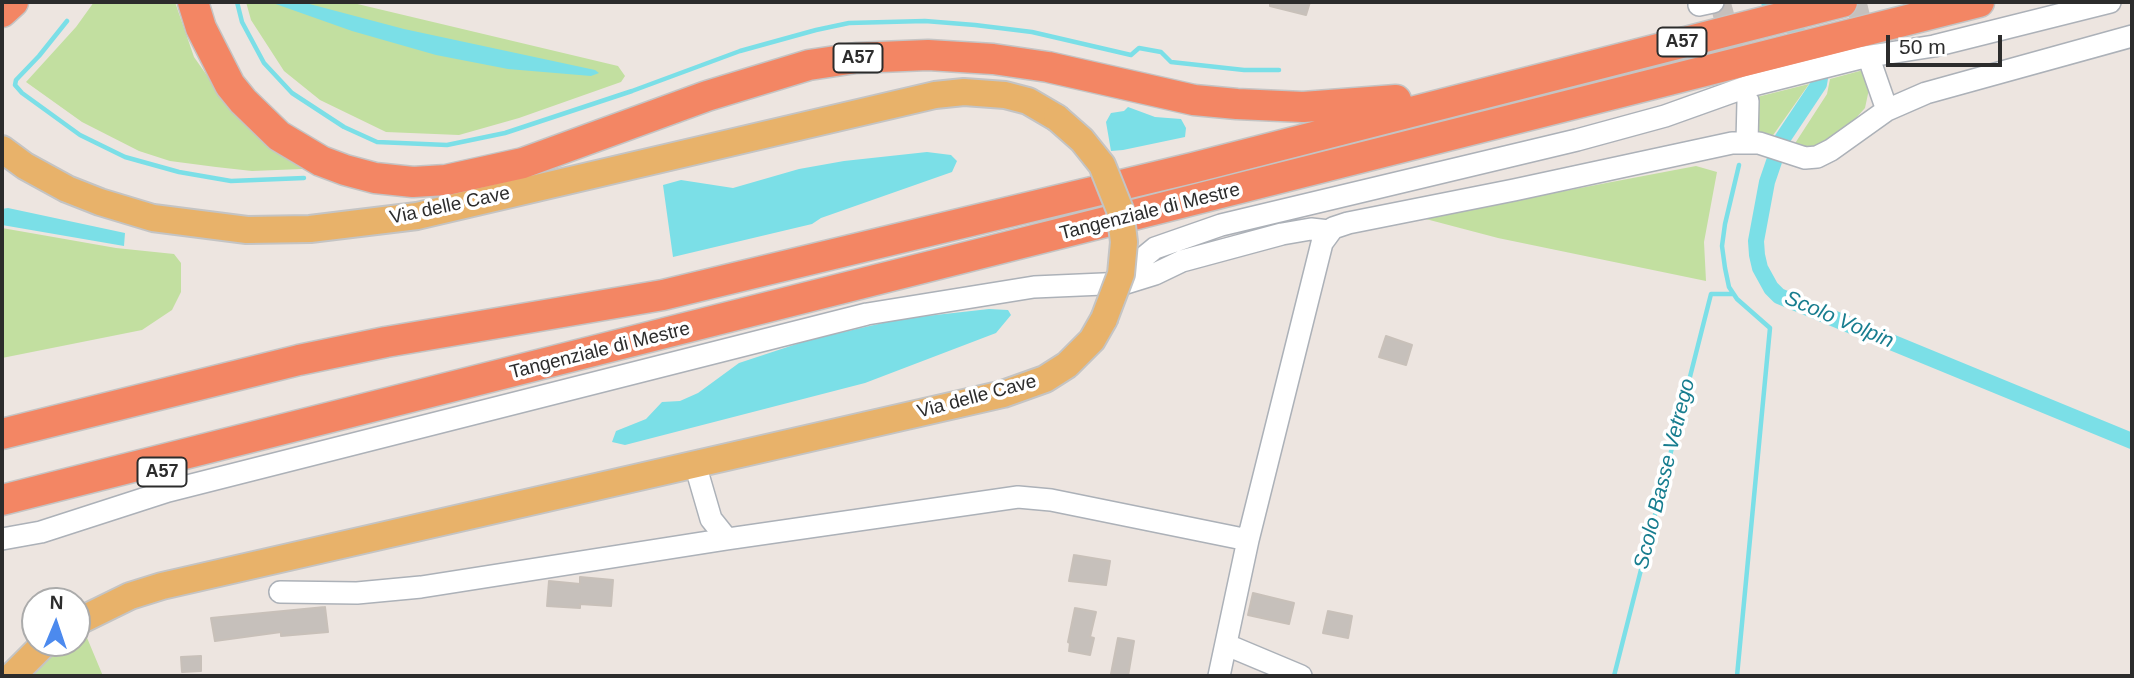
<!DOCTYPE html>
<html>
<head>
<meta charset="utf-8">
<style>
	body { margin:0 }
	#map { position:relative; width:2134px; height:678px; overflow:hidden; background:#ede5e0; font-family:Arial,sans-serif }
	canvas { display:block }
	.frame { position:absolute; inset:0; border:4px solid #2c2c2c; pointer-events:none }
	.north { position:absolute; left:21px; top:587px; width:70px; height:70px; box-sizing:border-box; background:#fff; border:2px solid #ababab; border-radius:50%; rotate:2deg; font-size:19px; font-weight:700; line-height:28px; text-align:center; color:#2c2c2c }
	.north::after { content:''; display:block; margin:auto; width:24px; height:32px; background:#4c8aee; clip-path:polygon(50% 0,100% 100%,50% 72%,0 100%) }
	.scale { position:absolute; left:1886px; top:35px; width:116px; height:32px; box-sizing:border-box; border:4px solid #2c2c2c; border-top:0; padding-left:9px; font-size:21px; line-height:24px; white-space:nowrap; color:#2c2c2c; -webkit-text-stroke:5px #fff; paint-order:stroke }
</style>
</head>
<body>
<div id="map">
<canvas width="2134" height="678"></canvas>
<div class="frame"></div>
<div class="north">N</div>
<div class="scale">50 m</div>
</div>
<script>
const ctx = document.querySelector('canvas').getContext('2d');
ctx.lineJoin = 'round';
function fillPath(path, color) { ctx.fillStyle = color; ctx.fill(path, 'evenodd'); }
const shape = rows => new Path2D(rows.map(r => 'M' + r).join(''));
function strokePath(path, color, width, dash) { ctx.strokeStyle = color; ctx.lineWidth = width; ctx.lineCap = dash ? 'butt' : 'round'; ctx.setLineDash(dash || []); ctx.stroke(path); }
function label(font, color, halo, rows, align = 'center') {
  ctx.font = font + ' Arial,sans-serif'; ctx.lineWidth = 7; ctx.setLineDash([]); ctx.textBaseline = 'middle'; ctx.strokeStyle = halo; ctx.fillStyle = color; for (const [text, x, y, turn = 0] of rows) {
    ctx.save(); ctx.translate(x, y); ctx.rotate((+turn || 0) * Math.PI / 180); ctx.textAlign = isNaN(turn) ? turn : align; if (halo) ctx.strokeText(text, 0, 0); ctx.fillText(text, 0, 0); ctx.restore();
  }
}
const green = shape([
	[94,2,175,2,194,57,220,94,304,164,302,169,252,171,216,167,170,161,139,151,82,122,26,82,76,27],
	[246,2,349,2,618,66,625,76,621,82,519,118,459,135,386,132,320,100,284,71,251,20],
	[1867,69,1869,89,1865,108,1856,118,1844,131,1813,150,1792,148,1827,94,1830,79],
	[1809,84,1769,141,1758,138,1753,98],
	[1696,166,1717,172,1704,242,1706,281,1498,238,1422,218],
	[2,228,116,248,174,254,181,263,181,292,172,310,142,330,2,358],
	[85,633,103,676,29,676,64,645,77,643,77,637]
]);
const water = shape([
	[270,2,302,2,404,29,595,70,599,73,591,76,508,69,436,55,352,31],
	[1128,107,1155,117,1181,119,1186,128,1185,137,1123,150,1111,151,1106,122,1111,113,1124,111],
	[927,152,951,155,957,161,952,172,821,218,812,224,673,257,663,185,681,180,733,188,799,169,844,161],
	[8,208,125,233,124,246,2,225,2,209],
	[989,309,1008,310,1011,315,996,333,865,383,625,445,612,442,616,431,646,419,662,402,680,401,698,393,739,363,830,333,835,334,900,319]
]);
const stream = shape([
	[237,2,242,22,264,63,292,93,344,127,377,142,447,145,505,133,632,91,740,51,816,30,849,23,925,21,975,25,1032,32,1131,55,1139,48,1161,52,1171,62,1244,70,1279,70],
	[67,21,39,56,16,80,15,85,22,93,80,135,125,157,179,172,231,181,304,178],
	[1614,676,1711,294,1733,294],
	[1737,676,1770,328,1737,299,1729,287,1725,268,1722,246,1725,224,1739,165]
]);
const canal = shape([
	[1769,2,1823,60,1819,84,1781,141,1767,182,1756,241,1757,255,1760,268,1771,288,1779,296,2132,441]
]);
const building = shape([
	[1270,2,1310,2,1306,15,1270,6,1270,2],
	[1386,336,1412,345,1406,365,1379,357,1386,336],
	[1074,555,1110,561,1106,585,1069,581,1074,555],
	[580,577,613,580,611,606,580,604,580,608,547,606,549,581,580,584,580,577],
	[1253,593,1294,603,1289,624,1248,615,1253,593],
	[325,607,328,632,281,636,281,632,215,641,211,618,325,607],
	[1075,608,1096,612,1090,637,1094,638,1090,655,1069,651,1070,643,1068,642,1075,608],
	[1328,611,1352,616,1348,638,1323,633,1328,611],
	[1118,638,1134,641,1128,676,1111,674,1118,638],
	[201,656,201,671,182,672,181,657,201,656]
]);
const minorTunnel = shape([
	[1720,2,1740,74],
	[1856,2,1872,67]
]);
const minor = shape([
	[1699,5,1713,2],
	[1872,67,1887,110],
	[1747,142,1748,101],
	[1126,283,1138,262,1155,248,1221,225,1577,140,1665,116,1749,86,1864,57,1934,46,2110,2],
	[695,464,711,519,727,539],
	[2,539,41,532,168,491,867,314,1034,287,1126,283,1155,274,1182,261,1282,234,1311,229,1329,231],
	[280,592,357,593,421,587,727,539,1018,497,1051,500,1248,540],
	[1227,645,1301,676],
	[1219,676,1248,540,1322,243,1333,228,1348,223,1514,190,1732,143,1759,143,1805,158,1817,157,1831,150,1887,110,1926,93,2132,36]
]);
const major = shape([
	[2,149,25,166,67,189,100,202,153,218,247,230,310,229,417,216,935,95,964,92,1005,95,1028,101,1057,118],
	[77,622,130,596,162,586,1003,394,1045,379,1067,365,1092,340,1104,319],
	[12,676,45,643]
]);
const highway = shape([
	[193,2,201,28,230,85,243,101,279,136,321,161,345,170,375,178,413,182,446,180,523,163,707,96,809,65,856,58,928,55,993,59,1048,67,1194,100,1237,104,1303,107,1396,100],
	[2,12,13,2],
	[2,434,299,360,386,342,663,295,1192,168,1842,2],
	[2,500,1979,2]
]);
const majorBridge = shape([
	[1057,118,1082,140,1102,165,1120,210,1124,242,1121,274,1104,319]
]);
const shields = [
	[1682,42,49],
	[858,58,49],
	[162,472,49]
];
const shieldNames = [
	["A57",1682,42],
	["A57",858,58],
	["A57",162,472]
];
const streetNames = [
	["Via delle Cave",450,206,-12],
	["Tangenziale di Mestre",1150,212,-14],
	["Tangenziale di Mestre",600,351,-14],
	["Via delle Cave",977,397,-15]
];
const waterNames = [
	["Scolo Volpin",1839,320,23],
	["Scolo Basse Vetrego",1665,474,-76]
];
fillPath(green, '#c2dfa0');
fillPath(water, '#7bdfe7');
strokePath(stream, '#7bdfe7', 4.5);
strokePath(canal, '#7bdfe7', 16);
fillPath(building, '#c6c0bb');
strokePath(building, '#c8c0b9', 2);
strokePath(minorTunnel, '#c6c0bc', 21, [21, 10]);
strokePath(minor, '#acb1b8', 24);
strokePath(major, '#c4c4c4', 30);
strokePath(highway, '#c4c4c4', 33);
strokePath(minor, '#fff', 21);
strokePath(major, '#e8b26a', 26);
strokePath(highway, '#f38664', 30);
strokePath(majorBridge, '#c4c4c4', 30, []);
strokePath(majorBridge, '#e8b26a', 26);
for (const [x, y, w] of shields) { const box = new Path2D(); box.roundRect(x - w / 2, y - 14.5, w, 29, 5); ctx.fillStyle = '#fff'; ctx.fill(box); strokePath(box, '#2c2c2c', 2); }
label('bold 18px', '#2c2c2c', null, shieldNames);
label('19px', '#2c2c2c', '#fff', streetNames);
label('italic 21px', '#177d8f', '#fff', waterNames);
</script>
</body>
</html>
